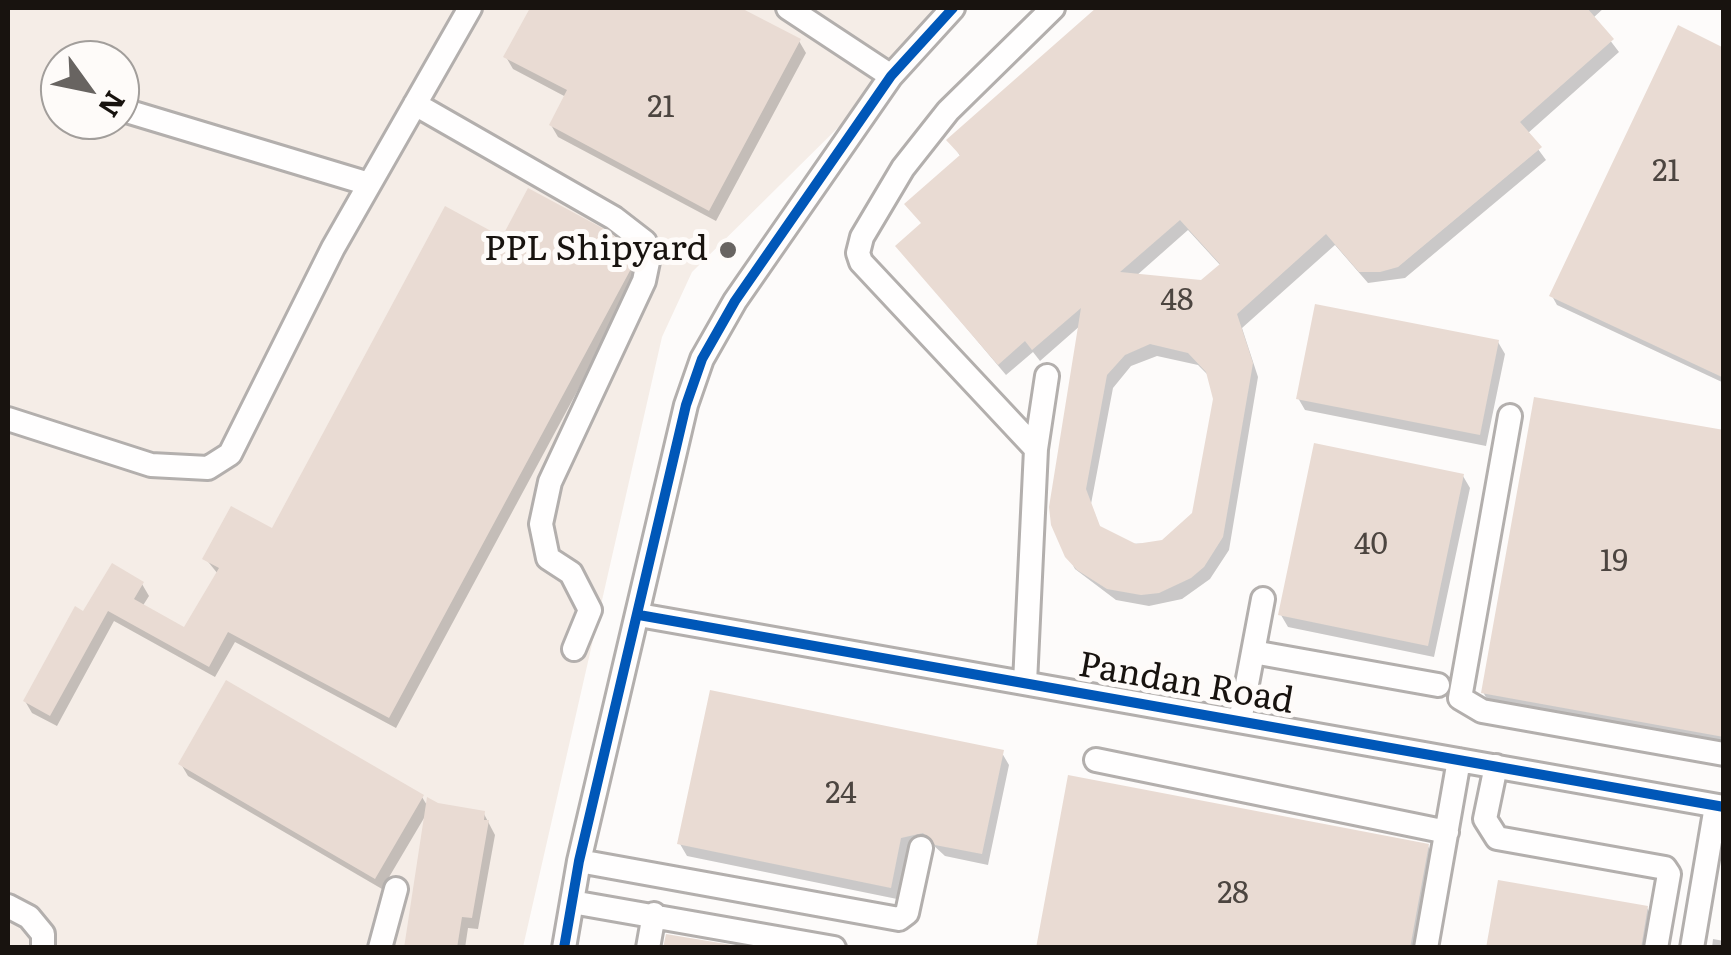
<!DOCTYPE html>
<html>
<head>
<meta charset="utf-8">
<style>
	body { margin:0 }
	#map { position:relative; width:1731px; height:955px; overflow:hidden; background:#fdfbfa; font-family:Literata,serif }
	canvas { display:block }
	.frame { position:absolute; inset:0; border:10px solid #18130f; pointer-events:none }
	.north { position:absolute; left:40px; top:40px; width:100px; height:100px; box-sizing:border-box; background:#fefbf9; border:2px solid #a29e9b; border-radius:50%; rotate:123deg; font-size:28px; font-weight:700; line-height:40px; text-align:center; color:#18130f }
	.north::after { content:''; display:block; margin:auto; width:35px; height:45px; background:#686461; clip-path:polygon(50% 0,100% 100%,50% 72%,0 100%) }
</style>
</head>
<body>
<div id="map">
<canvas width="1731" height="955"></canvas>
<div class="frame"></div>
<div class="north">N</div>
</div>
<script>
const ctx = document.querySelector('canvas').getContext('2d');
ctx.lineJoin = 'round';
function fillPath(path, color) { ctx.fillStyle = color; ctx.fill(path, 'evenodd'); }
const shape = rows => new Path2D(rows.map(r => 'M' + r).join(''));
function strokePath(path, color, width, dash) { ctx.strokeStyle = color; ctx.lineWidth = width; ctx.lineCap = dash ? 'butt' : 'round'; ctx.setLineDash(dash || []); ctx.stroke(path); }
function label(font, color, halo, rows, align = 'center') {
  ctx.font = font + ' Literata,serif'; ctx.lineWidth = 10; ctx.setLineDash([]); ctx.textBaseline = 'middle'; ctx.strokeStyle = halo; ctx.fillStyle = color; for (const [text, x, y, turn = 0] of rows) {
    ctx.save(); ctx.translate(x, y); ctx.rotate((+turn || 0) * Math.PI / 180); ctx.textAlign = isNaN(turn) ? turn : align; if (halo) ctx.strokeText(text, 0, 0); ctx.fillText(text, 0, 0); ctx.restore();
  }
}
const built = shape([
	[8,8,959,8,692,272,662,337,523,947,8,947],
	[60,60,120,60,120,120,60,120]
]);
const shadow = shape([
	[532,8,735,8,799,41,806,53,716,221,558,137,551,125,566,97,513,69,506,57],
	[1100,8,1604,8,1593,18,1619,52,1527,134,1546,160,1405,278,1368,283,1335,245,1242,328,1258,377,1229,550,1210,579,1182,599,1149,606,1116,600,1075,569,1068,556,1081,325,1040,361,1033,352,1006,375,898,247,923,225,907,204,961,157,949,140],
	[1188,230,1221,266,1202,282,1136,276],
	[1157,356,1198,365,1211,378,1216,399,1194,514,1163,543,1122,544,1101,530,1091,504,1113,388,1131,366],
	[1724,51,1724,383,1557,305,1552,296],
	[503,241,630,252,637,265,637,280,396,728,235,642,215,677,114,621,57,726,32,713,25,701,84,614,142,584,149,596,142,607,185,630,218,574,205,558,273,531],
	[1498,342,1505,354,1486,446,1305,410,1298,398],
	[1724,432,1724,743,1488,701,1483,692],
	[1463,476,1470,488,1434,657,1288,627,1281,615],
	[1002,753,1009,765,988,865,945,856,932,844,907,850,897,899,687,856,680,844],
	[181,764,422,797,428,807,484,814,495,835,478,929,468,928,465,948,406,948,427,813,382,889,188,776],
	[1428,846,1434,858,1418,948,1038,948],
	[1647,908,1654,920,1649,948,1488,948],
	[1713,939,1724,941,1724,948,1712,948]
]);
const building = shape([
	[530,8,741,8,801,39,709,211,549,125,567,90,503,57],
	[1096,8,1587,8,1614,39,1520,122,1542,147,1398,267,1380,272,1359,272,1326,234,1237,314,1253,363,1223,537,1204,567,1191,578,1159,593,1141,595,1107,589,1077,570,1065,557,1051,525,1049,507,1081,308,1032,350,1025,341,998,365,895,246,921,223,904,204,960,155,946,140],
	[1180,220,1220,264,1201,280,1120,272],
	[1150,344,1188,353,1206,372,1213,399,1192,513,1162,540,1136,544,1100,526,1086,489,1107,375,1125,355],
	[1678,25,1724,48,1724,378,1549,296],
	[528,188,606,230,632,251,632,267,389,718,228,632,209,667,108,611,50,716,23,701,75,606,83,611,112,563,144,582,134,599,184,627,219,568,202,559,231,506,272,528,445,206,502,237],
	[1315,304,1499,340,1480,435,1296,399],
	[1534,397,1724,430,1724,737,1481,693],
	[1314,443,1464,474,1428,646,1278,615],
	[226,680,424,795,375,879,178,764],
	[710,690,1004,750,982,854,935,845,923,833,901,838,891,888,677,844],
	[1068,775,1429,844,1410,948,1036,948],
	[427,797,438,803,485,811,484,820,489,820,472,918,462,917,457,948,404,948],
	[1498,880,1648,906,1641,948,1486,948],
	[666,934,744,947,663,948]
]);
const minor = shape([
	[788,8,891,76],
	[415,104,614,218,645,242,649,257,644,281,550,482,541,524,548,558,571,573,590,610,574,649],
	[120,109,369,184],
	[1510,416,1460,698,1482,711,1724,754],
	[8,419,151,465,208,468,230,454,333,248,470,8],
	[1036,449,861,262,858,253,862,237,903,168,948,111,1053,8],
	[639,615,1724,807],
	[1253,652,1438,685],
	[1025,683,1036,449,1047,376],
	[1240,721,1263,599],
	[1096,760,1447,832],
	[1496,766,1485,819,1497,838,1665,868,1669,874,1656,948],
	[579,861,899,919,907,913,921,848],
	[572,902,834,948],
	[8,906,29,917,43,934,43,948],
	[380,948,396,889],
	[564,948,579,861,686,405,702,359,735,301,891,76,953,8],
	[648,948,654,914],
	[1426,948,1459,760],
	[1692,948,1716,806]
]);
const cycleway = shape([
	[639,615,1724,807],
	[564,948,579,861,686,405,702,359,735,301,891,76,953,8]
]);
const markers = [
	[728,250,10,"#686461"]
];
const numberNames = [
	["21",661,108],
	["21",1666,172],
	["48",1177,301],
	["40",1371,545],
	["19",1614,562],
	["24",841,794],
	["28",1233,894]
];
const poiNames = [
	["PPL Shipyard",708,250]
];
const streetNames = [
	["Pandan Road",1186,684,10]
];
fillPath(built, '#f5ede7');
fillPath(shadow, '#0003');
fillPath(building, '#e9dbd3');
strokePath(minor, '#b3afad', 28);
strokePath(minor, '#fffefe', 22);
strokePath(cycleway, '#0057b8', 10);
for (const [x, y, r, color] of markers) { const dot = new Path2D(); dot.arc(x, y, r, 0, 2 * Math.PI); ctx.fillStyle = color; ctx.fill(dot); strokePath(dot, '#fefbf9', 4); }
label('30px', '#4c4540', null, numberNames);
label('35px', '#18130f', '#fefbf9', poiNames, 'right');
label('35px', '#18130f', '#fefbf9', streetNames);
</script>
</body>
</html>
